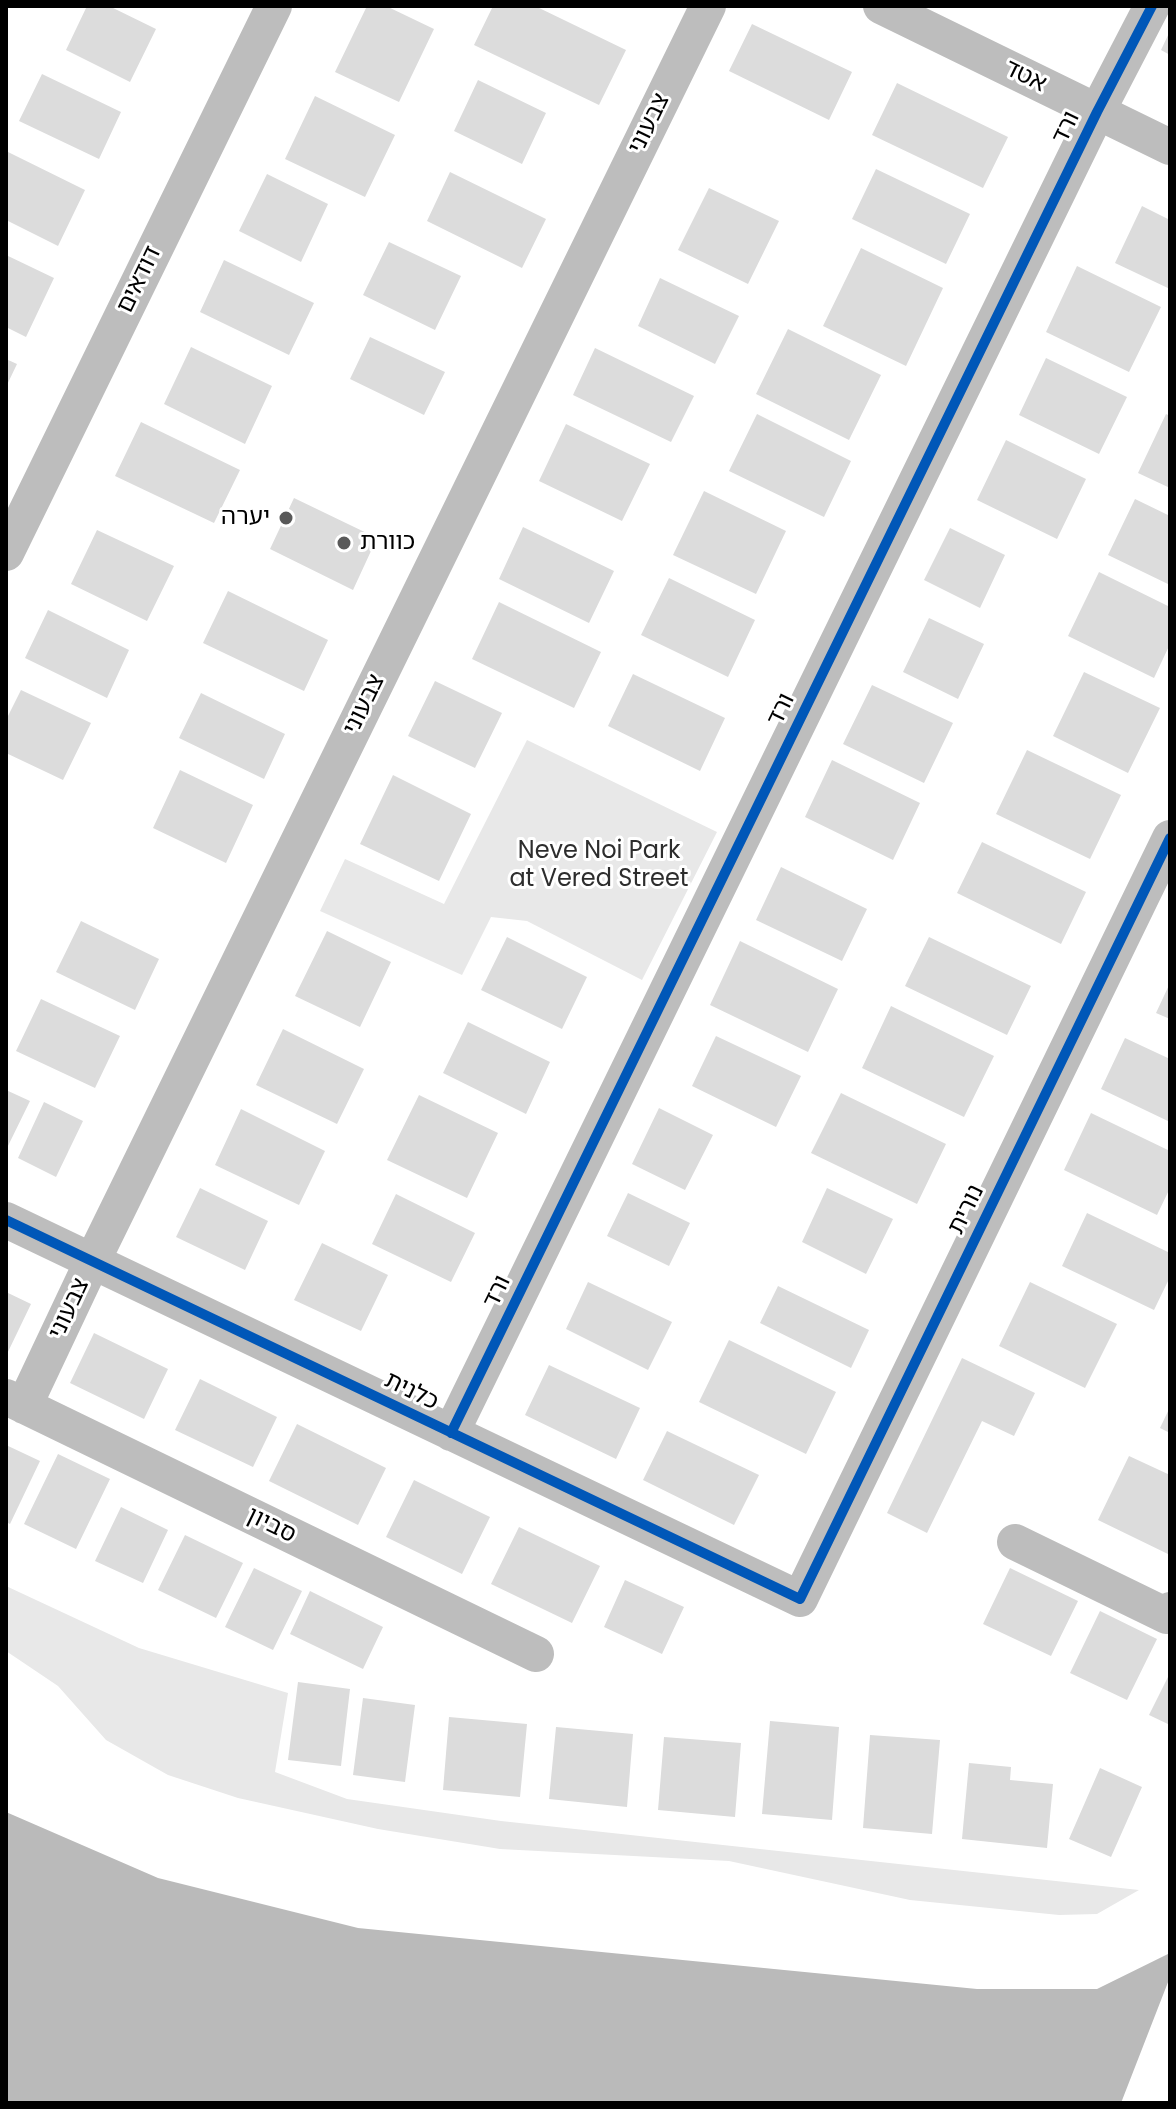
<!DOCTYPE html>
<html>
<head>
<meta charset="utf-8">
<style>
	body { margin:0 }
	#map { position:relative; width:1176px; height:2109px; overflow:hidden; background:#fff; font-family:Poppins,sans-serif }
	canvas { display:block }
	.frame { position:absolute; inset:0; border:8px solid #000; pointer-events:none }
</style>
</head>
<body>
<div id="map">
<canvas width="1176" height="2109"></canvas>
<div class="frame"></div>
</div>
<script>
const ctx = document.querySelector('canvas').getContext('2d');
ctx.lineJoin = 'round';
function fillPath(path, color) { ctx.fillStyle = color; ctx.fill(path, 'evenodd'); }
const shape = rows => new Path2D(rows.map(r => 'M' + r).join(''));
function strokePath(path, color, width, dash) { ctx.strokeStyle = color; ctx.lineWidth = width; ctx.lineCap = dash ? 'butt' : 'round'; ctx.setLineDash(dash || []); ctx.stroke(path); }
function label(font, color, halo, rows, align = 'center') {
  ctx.font = font + ' Poppins,"Noto Sans Hebrew",sans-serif'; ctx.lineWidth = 6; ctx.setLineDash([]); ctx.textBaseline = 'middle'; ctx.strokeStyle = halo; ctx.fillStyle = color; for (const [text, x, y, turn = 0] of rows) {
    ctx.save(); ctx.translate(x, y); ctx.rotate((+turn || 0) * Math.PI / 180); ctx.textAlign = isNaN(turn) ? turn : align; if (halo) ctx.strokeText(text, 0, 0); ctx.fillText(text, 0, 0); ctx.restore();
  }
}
const green = shape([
	[527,740,717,832,642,980,527,921,491,917,462,975,320,911,345,859,444,904],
	[6,1586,139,1648,288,1693,275,1772,347,1799,501,1821,1139,1890,1097,1914,1059,1915,910,1900,729,1861,500,1849,378,1829,238,1798,168,1775,106,1740,58,1686,6,1651]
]);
const water = shape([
	[6,1812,158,1878,358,1928,977,1989,1097,1989,1170,1953,1170,1977,1121,2103,6,2103]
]);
const building = shape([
	[87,6,109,6,156,29,130,82,66,50],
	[367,6,386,6,434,29,399,102,335,72],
	[493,6,535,6,626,50,599,105,474,45],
	[752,24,852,72,829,120,729,71],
	[1170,31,1170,55,1161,50],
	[42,74,121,112,99,159,19,121],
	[478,80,546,113,522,164,454,131],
	[897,83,1008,137,983,188,872,135],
	[315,96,395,135,365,197,285,159],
	[8,152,85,190,58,246,6,220],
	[876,169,970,214,946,264,852,219],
	[450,172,546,219,522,268,427,221],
	[267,174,328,204,301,262,239,231],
	[709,188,779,221,748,284,678,250],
	[1142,206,1170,220,1170,289,1115,263],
	[389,242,461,276,435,330,363,295],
	[861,248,943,288,906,366,823,326],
	[6,255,54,278,26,337,6,327],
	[224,260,314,303,289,355,200,312],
	[1077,266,1161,307,1129,372,1046,332],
	[660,278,739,316,715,364,638,326],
	[788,329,881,375,849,440,756,394],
	[370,337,445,372,424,415,350,379],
	[191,347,272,386,245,444,164,404],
	[595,348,694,396,671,442,573,395],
	[1046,358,1127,397,1099,454,1019,415],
	[6,359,17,364,6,387],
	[757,414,851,461,824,517,729,471],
	[1166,414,1170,416,1170,488,1138,473],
	[141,422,240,470,214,523,115,476],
	[566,424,650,464,622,521,539,481],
	[1006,440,1086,479,1057,539,977,500],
	[704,491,786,531,756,594,673,555],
	[294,498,377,538,353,590,270,549],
	[1135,499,1170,516,1170,585,1108,555],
	[523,527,614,571,589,623,499,579],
	[950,528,1005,555,980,608,924,580],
	[97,530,174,566,147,621,71,584],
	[1099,572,1170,607,1170,644,1154,678,1068,636],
	[669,578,755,620,728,677,641,635],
	[228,591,328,640,304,691,203,643],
	[499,602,601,652,574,708,472,659],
	[48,610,129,650,107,698,25,658],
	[929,618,984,644,958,699,903,672],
	[1084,672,1160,708,1128,773,1053,736],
	[633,674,725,718,700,771,608,726],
	[435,681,502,713,475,768,408,736],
	[872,685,953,723,924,783,843,744],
	[21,690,91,723,63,780,6,753,6,720],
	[201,693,285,734,264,779,179,738],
	[1027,750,1121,795,1090,859,996,814],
	[832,760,920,803,893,860,805,817],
	[180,770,253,805,226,863,153,828],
	[393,775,471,814,439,881,360,844],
	[982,842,1086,892,1061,944,957,893],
	[781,867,867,909,842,961,756,920],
	[81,921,159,959,135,1010,56,972],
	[327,931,391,962,360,1027,295,996],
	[507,937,587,977,562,1029,481,990],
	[929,937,1031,986,1007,1035,905,986],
	[740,941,838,989,808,1052,710,1005],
	[1170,983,1170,1019,1156,1013],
	[41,999,120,1036,95,1088,16,1051],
	[891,1006,994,1056,964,1117,862,1068],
	[468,1022,550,1062,526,1114,443,1073],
	[283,1029,364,1069,337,1124,256,1085],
	[716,1036,801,1076,776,1127,692,1086],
	[1125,1038,1170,1059,1170,1122,1101,1089],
	[6,1090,30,1101,6,1150],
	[841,1093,946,1144,917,1204,811,1153],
	[419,1095,498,1133,467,1198,387,1160],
	[44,1102,83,1121,56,1177,18,1158],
	[659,1108,713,1135,685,1190,632,1164],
	[241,1109,325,1151,299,1205,215,1165],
	[1091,1113,1170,1151,1170,1188,1157,1215,1064,1170],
	[200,1188,268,1221,245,1270,176,1237],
	[827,1188,893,1219,866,1274,802,1242],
	[628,1193,690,1223,669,1266,607,1236],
	[396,1194,475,1233,451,1282,372,1244],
	[1087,1213,1170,1253,1170,1277,1154,1310,1062,1266],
	[322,1243,388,1275,361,1331,294,1300],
	[588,1282,672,1322,648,1370,566,1329],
	[1030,1282,1117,1324,1085,1388,999,1346],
	[778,1286,869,1330,851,1368,760,1323],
	[6,1292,31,1304,6,1356],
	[94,1333,168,1369,144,1419,70,1383],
	[729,1340,836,1392,806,1454,699,1402],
	[962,1358,1035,1393,1014,1436,982,1421,927,1533,887,1513],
	[549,1365,640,1408,616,1459,525,1415],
	[200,1379,277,1417,253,1467,175,1430],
	[1170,1407,1170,1433,1160,1428],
	[297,1424,386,1468,358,1525,269,1481],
	[667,1431,759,1475,734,1525,643,1480],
	[6,1445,40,1461,10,1524,6,1522],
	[58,1454,110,1479,76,1549,24,1524],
	[1129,1456,1170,1475,1170,1555,1098,1520],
	[414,1480,490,1517,462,1574,386,1537],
	[121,1507,168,1530,143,1583,95,1561],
	[519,1527,600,1566,572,1623,491,1584],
	[185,1535,243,1563,216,1618,158,1590],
	[254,1568,302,1591,273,1650,225,1627],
	[1010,1568,1078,1601,1051,1656,983,1624],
	[625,1580,684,1607,662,1654,604,1627],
	[310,1591,383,1627,363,1669,290,1634],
	[1100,1611,1157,1639,1127,1700,1070,1673],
	[1170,1673,1170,1725,1149,1715],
	[298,1682,350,1689,341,1766,288,1760],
	[363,1698,415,1705,405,1782,353,1775],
	[449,1717,527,1724,520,1797,443,1790],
	[770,1721,839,1727,832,1820,762,1814],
	[556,1727,633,1734,627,1807,549,1799],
	[870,1735,940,1740,932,1834,863,1828],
	[664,1737,741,1743,735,1817,658,1810],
	[969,1763,1011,1767,1010,1780,1053,1784,1047,1848,962,1839],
	[1100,1768,1142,1787,1111,1857,1069,1839]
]);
const minor = shape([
	[881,6,1170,147],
	[6,553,274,6],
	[6,1220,800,1599,1170,838],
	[6,1397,536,1654],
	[24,1406,92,1262,708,6],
	[451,1433,1097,112,1152,6],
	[1015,1542,1167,1616,1170,1610]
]);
const cycleway = shape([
	[6,1220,800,1599,1170,838],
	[451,1433,1097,112,1152,6]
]);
const markers = [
	[286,518,8,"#595959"],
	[344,543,8,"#595959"]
];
const streetNames = [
	["אטד",1025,77,26],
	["צבעוני",650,124,-64],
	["ורד",1067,128,-64],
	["דודאים",140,280,-64],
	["צבעוני",365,705,-64],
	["ורד",782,710,-64],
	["נורית",967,1210,-64],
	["ורד",498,1292,-64],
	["צבעוני",70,1309,-65],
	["כלנית",411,1392,26],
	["סביון",271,1526,26]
];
const poiNames = [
	["יערה",270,518],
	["כוורת",360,543,"left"]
];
const parkNames = [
	["Neve Noi Park",599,852],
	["at Vered Street",599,880]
];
fillPath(green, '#e8e8e8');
fillPath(water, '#bababa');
fillPath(building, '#dcdcdc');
strokePath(minor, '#bdbdbd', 36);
strokePath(cycleway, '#0057b8', 10);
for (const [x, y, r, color] of markers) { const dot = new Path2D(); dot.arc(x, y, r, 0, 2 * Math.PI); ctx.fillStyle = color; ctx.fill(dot); strokePath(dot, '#fff', 3); }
label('24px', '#000', '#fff', streetNames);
label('24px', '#000', '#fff', poiNames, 'right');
label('24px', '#2d2d2d', '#fff', parkNames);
</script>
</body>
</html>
